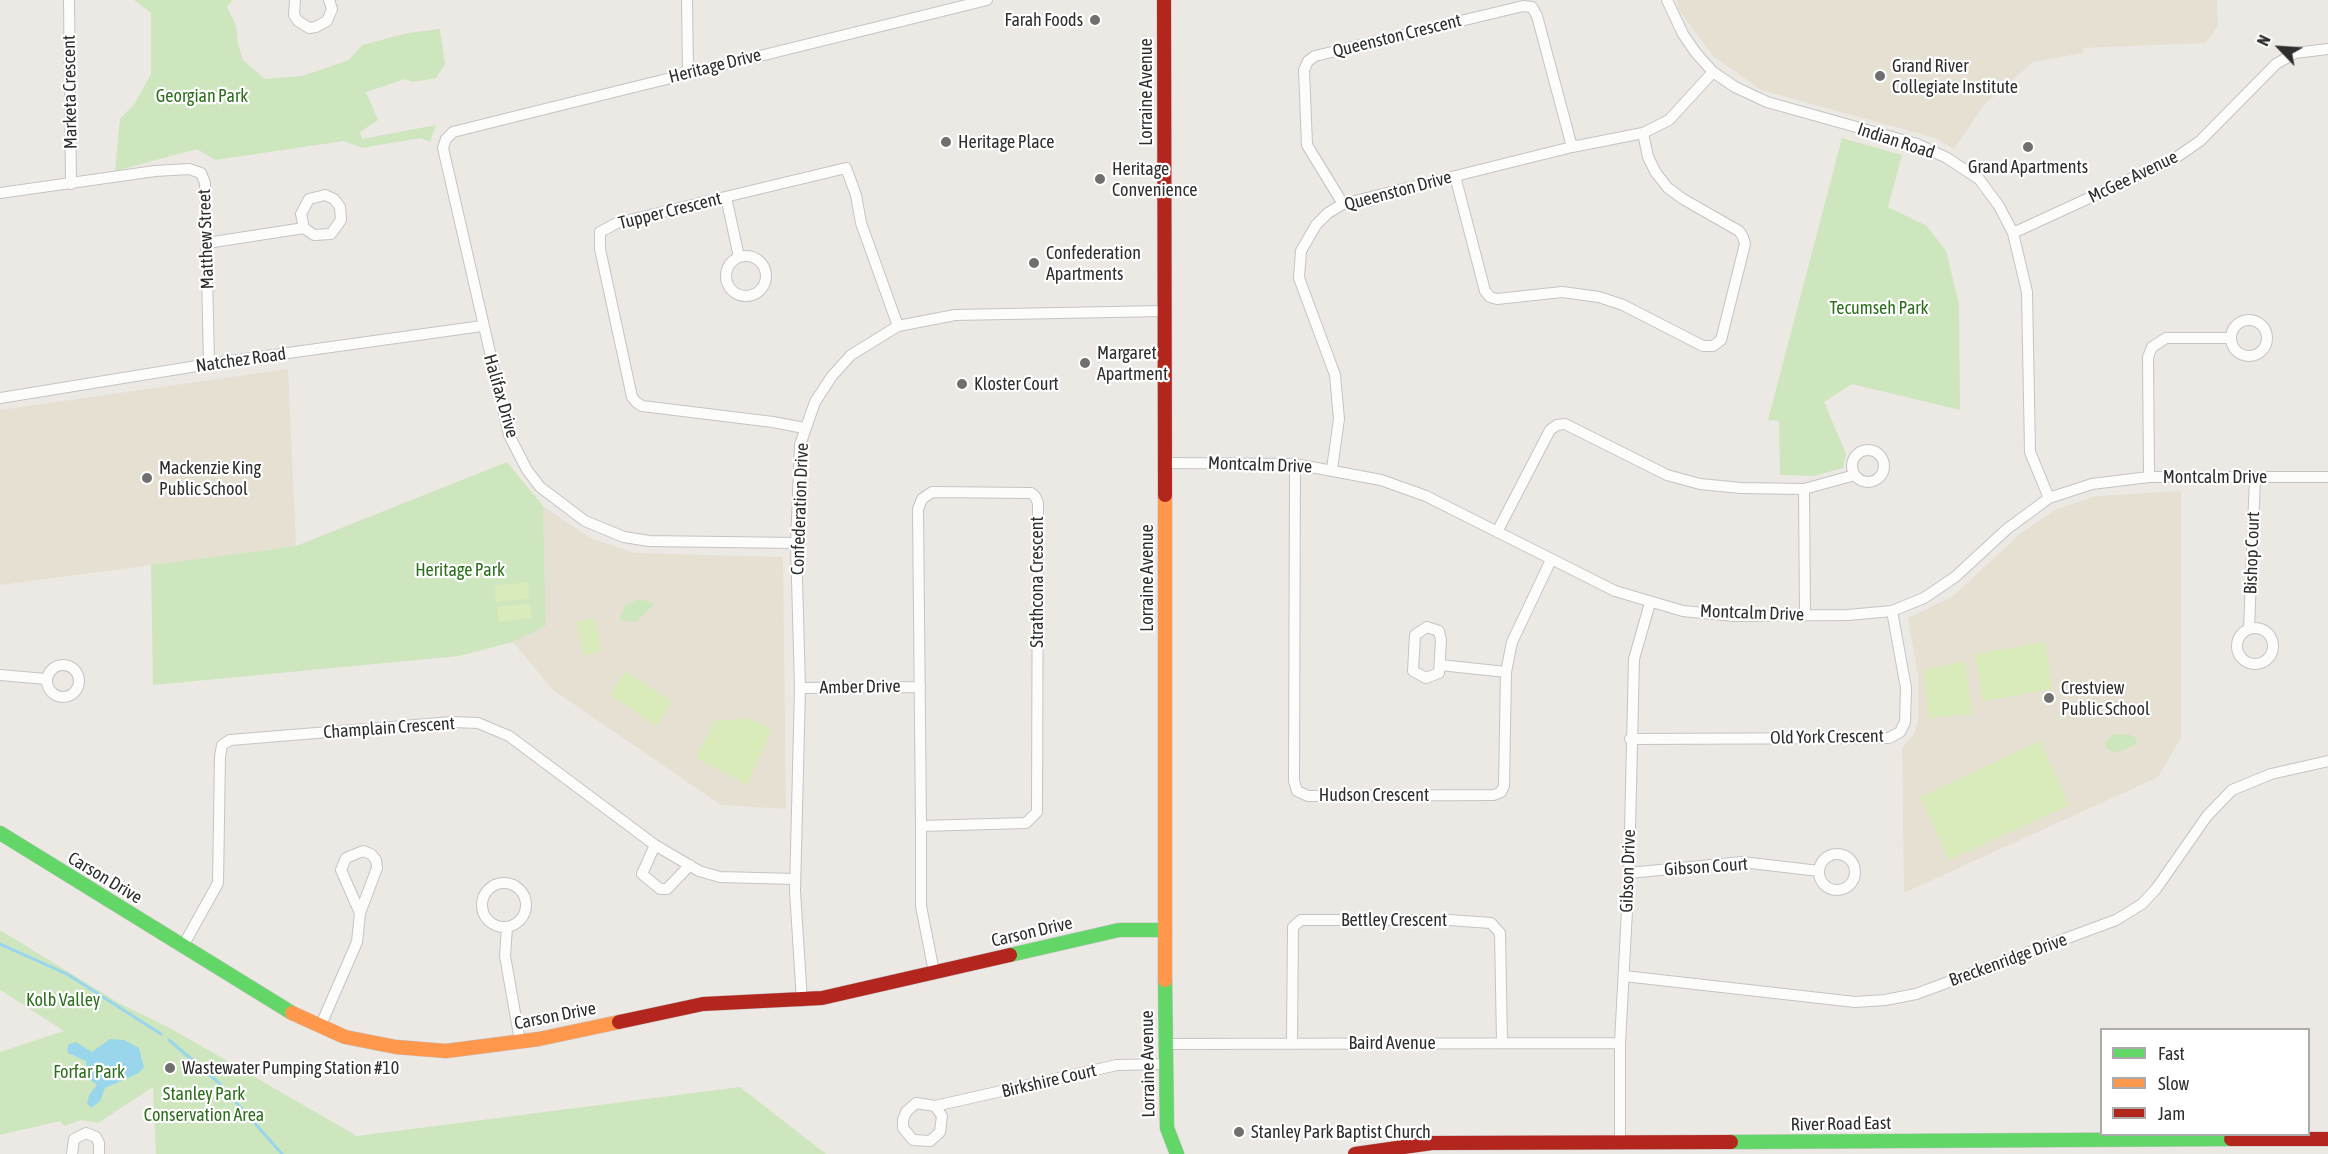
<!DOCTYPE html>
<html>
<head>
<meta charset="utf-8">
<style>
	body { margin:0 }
	#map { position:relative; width:2328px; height:1154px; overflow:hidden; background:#ece8e4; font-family:"Asap Condensed",sans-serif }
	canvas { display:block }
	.legend { position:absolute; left:2100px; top:1028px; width:210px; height:108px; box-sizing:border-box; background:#fff; border:2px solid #ababab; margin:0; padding:8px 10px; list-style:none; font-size:18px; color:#2e2e2e }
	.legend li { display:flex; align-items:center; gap:12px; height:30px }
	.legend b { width:30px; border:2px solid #ababab }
	.north { position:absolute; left:2250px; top:18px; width:60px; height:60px; -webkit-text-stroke:4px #fff; paint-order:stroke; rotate:295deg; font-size:16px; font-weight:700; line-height:24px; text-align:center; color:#2e2e2e }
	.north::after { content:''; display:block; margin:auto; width:21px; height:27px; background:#2e2e2e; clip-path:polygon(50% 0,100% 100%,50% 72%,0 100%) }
</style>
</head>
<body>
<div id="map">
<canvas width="2328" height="1154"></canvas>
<ul class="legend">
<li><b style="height:8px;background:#63d668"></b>Fast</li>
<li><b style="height:8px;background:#ff974d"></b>Slow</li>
<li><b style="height:8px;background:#b3261e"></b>Jam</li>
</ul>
<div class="north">N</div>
</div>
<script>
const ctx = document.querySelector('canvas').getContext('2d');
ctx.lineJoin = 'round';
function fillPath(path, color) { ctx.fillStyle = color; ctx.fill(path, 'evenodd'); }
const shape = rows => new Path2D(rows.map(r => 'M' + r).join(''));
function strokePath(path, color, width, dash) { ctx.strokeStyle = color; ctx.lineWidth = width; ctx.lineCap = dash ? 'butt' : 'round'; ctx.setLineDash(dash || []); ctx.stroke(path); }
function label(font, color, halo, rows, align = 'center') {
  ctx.font = font + ' "Asap Condensed",sans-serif'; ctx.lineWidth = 4.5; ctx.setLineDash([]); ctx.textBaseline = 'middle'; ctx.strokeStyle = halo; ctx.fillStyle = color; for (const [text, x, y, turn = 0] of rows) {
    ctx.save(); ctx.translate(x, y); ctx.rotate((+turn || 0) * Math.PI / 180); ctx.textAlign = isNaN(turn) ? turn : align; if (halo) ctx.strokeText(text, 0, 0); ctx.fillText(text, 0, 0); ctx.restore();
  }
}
const education = shape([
	[1677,0,2217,0,2218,26,2206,43,2083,48,2083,53,2033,62,1984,105,1954,149,1935,138,1761,90,1713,56,1679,10],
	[288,369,296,546,0,585,0,410],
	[2181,491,2181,738,2158,777,1904,893,1902,747,1914,735,1918,720,1918,676,1908,618,1953,596,2021,533,2055,510,2096,496],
	[543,506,590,538,635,553,783,557,786,809,721,805,553,690,513,642,546,626]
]);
const green = shape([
	[134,0,233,0,227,7,236,25,238,44,243,60,265,79,302,76,349,60,362,45,408,33,440,29,445,64,436,78,413,82,405,79,366,92,378,120,360,132,362,139,436,125,430,142,421,138,362,148,344,141,215,160,197,149,115,171,120,119,135,103,151,74,151,13],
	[1842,138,1902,155,1888,207,1927,226,1946,251,1959,304,1960,410,1852,384,1824,402,1846,454,1843,468,1814,476,1780,475,1779,421,1768,420],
	[507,462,543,506,546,626,513,642,459,656,153,685,151,565,296,546],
	[638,599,655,603,636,622,619,620,625,606],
	[2115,734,2129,734,2136,738,2137,744,2116,753,2106,748,2105,742],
	[0,930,119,1003,170,1028,357,1136,740,1087,826,1154,156,1154,153,1087,98,1123,81,1120,64,1126,60,1121,0,1135,0,1052,64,1031,0,990]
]);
const pitch = shape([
	[528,582,530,598,496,602,494,586],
	[530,603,532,618,499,622,497,607],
	[594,618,602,651,584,656,576,622],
	[2045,642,2053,689,1983,701,1975,654],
	[1965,661,1972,714,1929,718,1923,670],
	[626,671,672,702,656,726,610,695],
	[748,718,772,729,747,785,696,758,714,721],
	[2040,741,2069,805,1949,860,1920,797]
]);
const water = shape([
	[110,1039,124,1040,139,1048,144,1067,139,1073,105,1088,100,1101,91,1108,87,1103,89,1095,97,1085,88,1078,86,1061,68,1053,67,1049,69,1044,76,1042,92,1052]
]);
const stream = shape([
	[0,944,67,974,161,1034],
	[169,1040,219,1083,282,1154]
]);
const street = shape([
	[69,0,71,184],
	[295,0,294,15,298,21,309,28,316,27,327,21,332,9,329,0],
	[687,0,688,73],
	[1667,0,1683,34,1696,53,1713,72,1735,87,1767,102,1917,144,1947,158,1979,179,1999,206,2013,233,2027,292,2030,452,2049,498],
	[1455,176,1485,291,1490,297,1497,299,1562,292,1599,297,1623,305,1703,346,1713,346,1721,340,1745,244,1743,237,1739,231,1683,199,1668,188,1656,173,1648,157,1643,133],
	[0,193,155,171,189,169,201,173,205,183,209,364],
	[726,197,739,257],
	[1343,204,1307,145,1304,70,1308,61,1315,56,1523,6,1532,7,1537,16,1572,147],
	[2013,233,2174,159,2200,141,2276,64,2295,53,2328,49],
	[207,243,304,228,314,235,331,234,341,220,340,207,334,199,325,195,309,199,301,214,304,228],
	'726 276a20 20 0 1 1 40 0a20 20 0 1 1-40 0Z',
	'2231 338a18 18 0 1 1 36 0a18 18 0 1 1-36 0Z',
	[0,398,209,364,482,326],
	[804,428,773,422,642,406,636,402,632,397,600,249,600,232,617,223,846,168,856,195,861,223,898,326],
	'1852 466a16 16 0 1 1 32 0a16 16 0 1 1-32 0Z',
	[1165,463,1295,464,1381,480,1426,496,1615,591,1683,611,1734,616,1848,615,1892,611,1924,598,1955,577,2007,529,2049,498,2092,484,2149,477,2328,477],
	[1295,464,1294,781,1297,791,1308,796,1494,795,1501,792,1504,786,1506,672,1512,642,1551,560],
	[1332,469,1339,419,1335,375,1299,278,1301,251,1316,225,1328,213,1343,204,1572,147,1643,133,1669,120,1713,72],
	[2149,477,2148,357,2152,347,2166,338,2231,338],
	[1804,489,1805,615],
	[1497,532,1550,430,1557,425,1565,424,1667,475,1700,484,1741,488,1804,489,1855,475],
	[796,543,649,541,624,537,585,521,540,487,527,470,509,435,443,148,446,139,453,132,521,115,987,0],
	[1427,627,1439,631,1441,640,1439,673,1426,678,1413,671,1415,635,1427,627],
	'2237 646a18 18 0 1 1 36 0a18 18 0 1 1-36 0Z',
	[2249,629,2255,478],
	'47 681a16 16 0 1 1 32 0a16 16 0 1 1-32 0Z',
	[1440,665,1506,672],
	[0,675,46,679],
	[800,688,920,687],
	[1630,739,1889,738,1900,732,1905,722,1906,688,1892,611],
	[921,826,918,509,922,499,932,492,1031,493,1035,496,1038,503,1037,812,1026,823,921,826,921,906,934,972],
	[655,845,642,874,660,889,667,889,690,865],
	'1819 872a18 18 0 1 1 36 0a18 18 0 1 1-36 0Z',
	[1629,873,1742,862,1819,871],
	'482 905a22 22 0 1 1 44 0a22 22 0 1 1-44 0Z',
	[507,927,505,956,520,1041],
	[183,946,218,883,220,757,222,745,230,740,452,722,478,723,509,736,655,845,699,871,720,877,795,879],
	[1624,976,1855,1002,1885,1000,1916,994,2116,920,2142,904,2156,889,2207,816,2232,790,2271,774,2328,761],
	[802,1001,795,891,800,688,796,543,800,445,815,402,832,376,851,355,898,326,955,315,1164,311],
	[320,1027,357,942,360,913,377,868,376,860,371,854,363,851,346,858,341,870,360,913],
	[1292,1042,1293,927,1301,920,1449,920,1491,923,1500,933,1502,1042],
	[1164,1044,1620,1043],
	[935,1106,942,1116,940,1132,930,1141,913,1140,903,1128,903,1120,906,1112,916,1103,935,1106,1117,1065,1164,1064],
	[1620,1142,1620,1043,1629,873,1634,659,1650,603],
	[72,1154,74,1139,86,1133,96,1137,99,1143,99,1154]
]);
const fast = shape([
	[0,833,292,1013],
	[1010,955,1119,930,1165,930],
	[1165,980,1167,1128,1177,1154],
	[1731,1142,2231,1139]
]);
const slow = shape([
	[1165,980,1165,495],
	[292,1013,345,1037,396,1047,446,1051,539,1039,619,1022]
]);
const jam = shape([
	[1164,0,1165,495],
	[619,1022,703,1004,822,998,1010,955],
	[2231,1139,2328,1139],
	[1355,1154,1432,1143,1731,1142]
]);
const markers = [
	[1095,20,6,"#706f6e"],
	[1880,76,6,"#706f6e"],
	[946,142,6,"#706f6e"],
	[2028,147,6,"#706f6e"],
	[1100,179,6,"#706f6e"],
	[1034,263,6,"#706f6e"],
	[1085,363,6,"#706f6e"],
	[962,384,6,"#706f6e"],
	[147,478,6,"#706f6e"],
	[2049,698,6,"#706f6e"],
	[170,1068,6,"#706f6e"],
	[1239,1132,6,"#706f6e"]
];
const poiNames = [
	["Farah Foods",1083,20,"right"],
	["Grand River",1892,66],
	["Collegiate Institute",1892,87],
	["Heritage Place",958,142],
	["Grand Apartments",2028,167,"center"],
	["Heritage",1112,169],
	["Convenience",1112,190],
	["Confederation",1046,253],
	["Apartments",1046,274],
	["Margaret",1097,353],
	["Apartment",1097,374],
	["Kloster Court",974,384],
	["Mackenzie King",159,468],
	["Public School",159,489],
	["Crestview",2061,688],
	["Public School",2061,709],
	["Wastewater Pumping Station #10",182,1068],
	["Stanley Park Baptist Church",1251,1132]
];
const streetNames = [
	["Queenston Crescent",1397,36,-14],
	["Heritage Drive",715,66,-14],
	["Marketa Crescent",70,92,-91],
	["Lorraine Avenue",1146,92,-90],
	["Indian Road",1896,141,18],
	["McGee Avenue",2133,177,-26],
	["Queenston Drive",1398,191,-15],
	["Tupper Crescent",670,211,-14],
	["Matthew Street",206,239,-92],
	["Natchez Road",241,360,-8],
	["Halifax Drive",501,396,74],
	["Montcalm Drive",1260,465,2],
	["Montcalm Drive",2215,477],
	["Confederation Drive",800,509,-88],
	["Bishop Court",2252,553,-88],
	["Lorraine Avenue",1147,578,-90],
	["Strathcona Crescent",1037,582,-90],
	["Montcalm Drive",1752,613,2],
	["Amber Drive",860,687,-1],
	["Champlain Crescent",389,728,-4],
	["Old York Crescent",1827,737,-1],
	["Hudson Crescent",1374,795],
	["Gibson Court",1706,867,-4],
	["Gibson Drive",1628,871,-88],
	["Carson Drive",105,878,31],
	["Bettley Crescent",1394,920],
	["Carson Drive",1032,932,-13],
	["Breckenridge Drive",2008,960,-20],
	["Carson Drive",555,1016,-11],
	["Baird Avenue",1392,1043],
	["Lorraine Avenue",1148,1064,-91],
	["Birkshire Court",1049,1081,-13],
	["River Road East",1841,1124,-1]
];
const parkNames = [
	["Georgian Park",202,96],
	["Tecumseh Park",1879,308],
	["Heritage Park",460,570],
	["Kolb Valley",63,1000],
	["Forfar Park",89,1072],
	["Stanley Park",204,1094],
	["Conservation Area",204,1115]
];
fillPath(education, '#e6e0d3');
fillPath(green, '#cee6be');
fillPath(pitch, '#d9eabb');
fillPath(water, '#99d6ec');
strokePath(stream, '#99d6ec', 3);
strokePath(street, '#c5c4c5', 12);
strokePath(fast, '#c5c4c5', 15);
strokePath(slow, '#c5c4c5', 15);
strokePath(jam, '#c5c4c5', 15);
strokePath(street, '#fcfcfb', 10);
strokePath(fast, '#63d668', 14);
strokePath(slow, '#ff974d', 14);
strokePath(jam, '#b3261e', 14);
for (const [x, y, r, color] of markers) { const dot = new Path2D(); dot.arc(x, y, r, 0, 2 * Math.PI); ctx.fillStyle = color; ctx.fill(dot); strokePath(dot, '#fff', 2); }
label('18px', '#2e2e2e', '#fff', poiNames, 'left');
label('18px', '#2e2e2e', '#fff', streetNames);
label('18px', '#2c6e1b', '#fff', parkNames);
</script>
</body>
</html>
